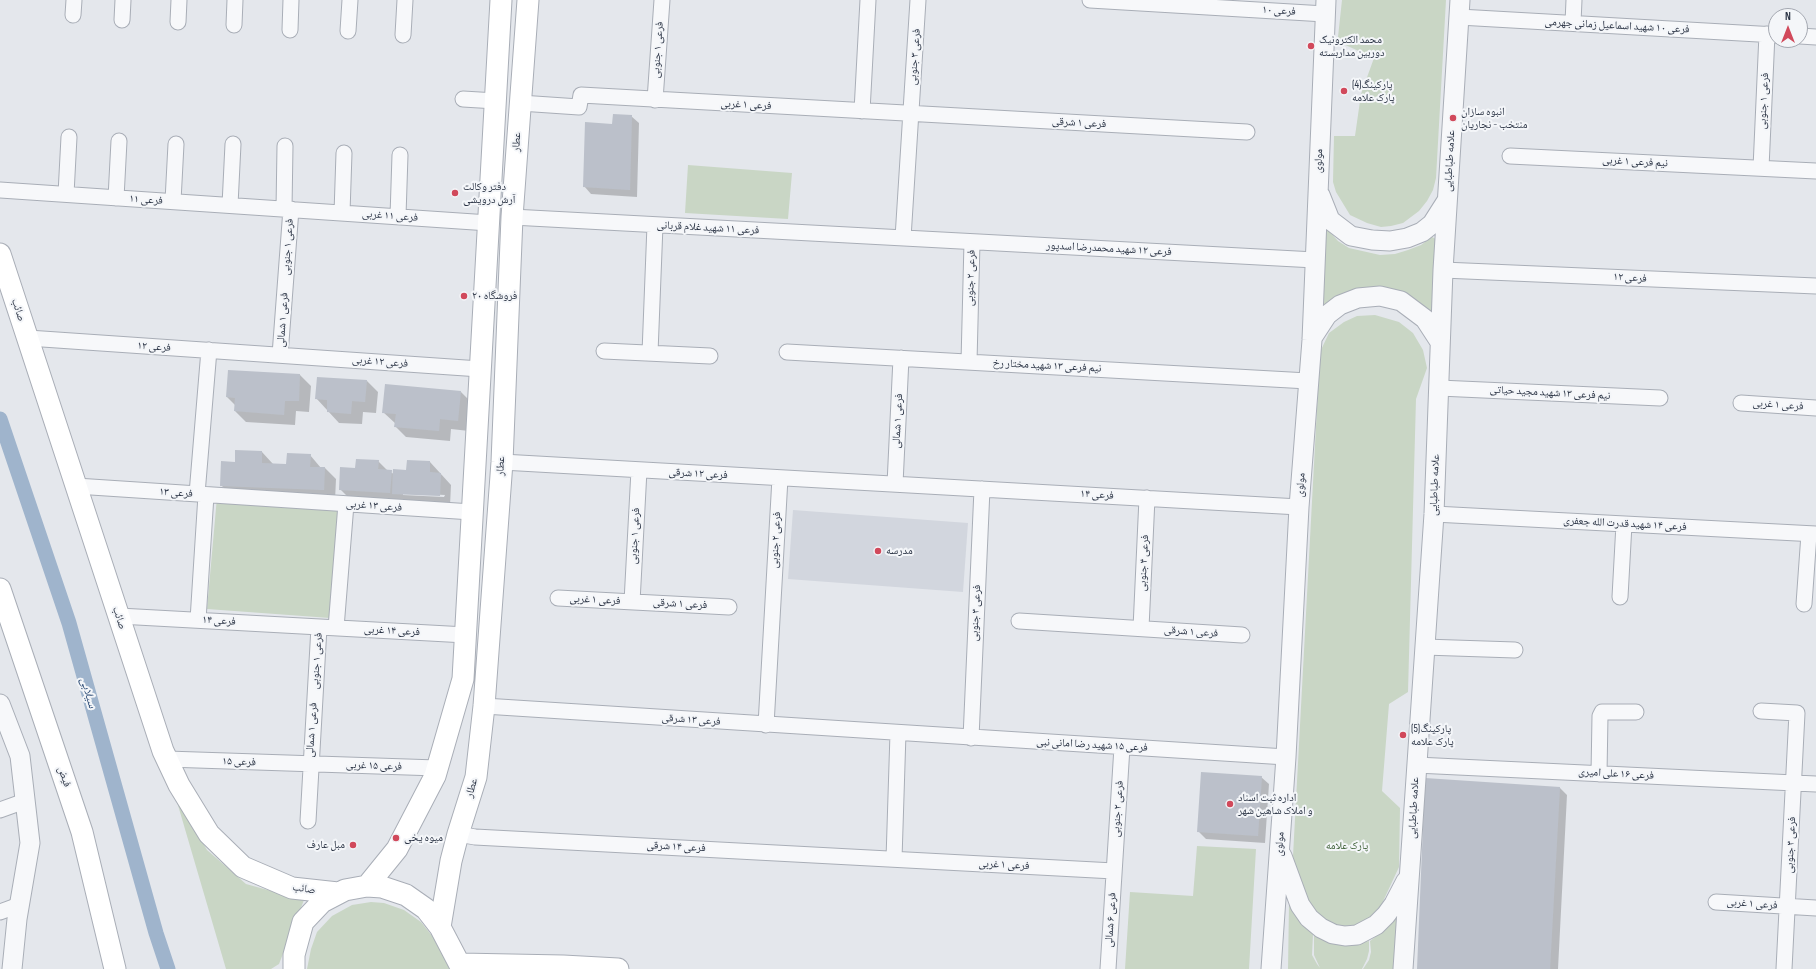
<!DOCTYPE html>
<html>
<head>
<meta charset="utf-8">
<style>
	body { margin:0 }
	#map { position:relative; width:1816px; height:969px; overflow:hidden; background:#e4e7ec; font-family:"Sofia Sans Condensed",sans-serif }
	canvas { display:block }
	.north { position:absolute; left:1768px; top:8px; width:40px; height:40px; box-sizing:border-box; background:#f4f6f9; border:1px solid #a4a8b1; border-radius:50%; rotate:0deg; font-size:11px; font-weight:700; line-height:16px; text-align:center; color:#2b3445 }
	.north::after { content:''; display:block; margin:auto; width:14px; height:18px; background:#d1495b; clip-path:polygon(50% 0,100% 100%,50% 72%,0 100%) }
</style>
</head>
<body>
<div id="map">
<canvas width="1816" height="969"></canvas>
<div class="north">N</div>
</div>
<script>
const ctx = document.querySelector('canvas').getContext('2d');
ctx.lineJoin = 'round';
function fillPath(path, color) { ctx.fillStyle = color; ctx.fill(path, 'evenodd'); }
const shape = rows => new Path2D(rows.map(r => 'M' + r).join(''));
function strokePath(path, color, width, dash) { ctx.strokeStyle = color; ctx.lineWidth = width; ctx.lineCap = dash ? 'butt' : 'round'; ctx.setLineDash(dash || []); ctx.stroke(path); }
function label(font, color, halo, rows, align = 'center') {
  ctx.font = font + ' "Sofia Sans Condensed","Noto Naskh Arabic",sans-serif'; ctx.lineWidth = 4; ctx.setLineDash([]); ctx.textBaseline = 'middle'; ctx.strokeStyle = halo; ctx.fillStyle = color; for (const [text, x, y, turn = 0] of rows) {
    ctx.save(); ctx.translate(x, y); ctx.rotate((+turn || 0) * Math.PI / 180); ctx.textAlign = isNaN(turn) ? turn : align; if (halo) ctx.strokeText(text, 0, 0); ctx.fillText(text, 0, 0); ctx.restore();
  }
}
const built = shape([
	[793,510,968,523,963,592,788,579]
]);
const green = shape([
	[1342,0,1446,0,1436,178,1433,190,1427,201,1419,211,1403,223,1391,226,1381,227,1367,223,1350,215,1336,192,1333,182,1334,136,1355,136,1361,94,1374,58,1341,43,1338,37],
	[688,165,792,173,788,219,685,213],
	[1327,229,1338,241,1349,248,1380,255,1395,254,1408,250,1421,245,1432,237,1436,239,1433,311,1429,313,1417,304,1322,308,1323,231],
	[1375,315,1399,322,1413,333,1423,350,1427,368,1416,399,1408,692,1389,704,1382,791,1400,808,1399,867,1379,910,1372,918,1355,928,1330,924,1310,906,1298,877,1293,856,1320,352,1329,333,1344,322,1357,316],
	[217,497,339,507,330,618,207,609],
	[175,795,207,850,246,884,304,900,279,964,271,969,226,969],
	[1197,846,1256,849,1249,969,1125,969,1130,892,1193,896],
	[371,902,384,903,404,910,421,922,433,937,450,969,307,969,311,949,317,932,332,916,352,905],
	[1289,904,1295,915,1313,934,1312,955,1317,964,1320,968,1314,955,1314,935,1330,943,1357,944,1369,941,1369,951,1367,959,1362,969,1288,969],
	[1399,915,1394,969,1363,969,1369,960,1371,952,1370,941,1388,927]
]);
const shadow = shape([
	[631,116,639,123,637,197,591,194,584,186,613,125],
	[300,375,311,386,309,412,296,411,295,425,246,422,235,411,235,405,227,397],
	[367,381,378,392,376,413,363,412,362,424,339,423,316,398],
	[461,392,472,403,469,431,451,429,450,441,406,437,395,426,396,424,383,412],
	[262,452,273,464,287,465,310,455,321,468,325,468,336,479,335,501,232,496,221,485,236,463],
	[378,461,388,471,394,474,430,462,451,485,450,506,351,500,340,489,356,469],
	[403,493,445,495,444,497,403,495],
	[1261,777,1269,784,1265,843,1206,839,1198,831],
	[1426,779,1560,788,1567,795,1558,969,1418,969]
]);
const canal = shape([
	[0,419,69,623,156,933,168,969]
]);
const building = shape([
	[613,114,632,115,630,190,583,187,585,122,612,124],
	[228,370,300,374,299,401,285,401,284,415,234,411,235,398,226,397],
	[317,377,367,380,365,402,352,401,351,414,327,412,327,400,315,399],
	[385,384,461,391,458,421,440,419,439,431,394,427,396,414,382,413],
	[235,450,262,451,262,463,286,464,287,453,311,454,310,467,325,467,324,490,220,486,221,461,235,462],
	[356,459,379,460,378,469,392,470,390,493,339,490,340,467,355,468],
	[407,460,430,461,430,472,441,473,440,496,392,494,393,469,406,470],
	[1201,772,1262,776,1258,836,1197,832],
	[1425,778,1560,787,1550,969,1417,969]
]);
const minor = shape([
	[1090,0,1325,14],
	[73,15,74,0],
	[1459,17,1776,35],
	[122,20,123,0],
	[178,22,179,0],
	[1573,23,1574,0],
	[234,25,235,0],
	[290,30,291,0],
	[348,31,350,0],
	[403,35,405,0],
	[1800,36,1816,37],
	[463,99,496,101],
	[655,100,662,0],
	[520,103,579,107,581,95,1247,132],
	[862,111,868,0],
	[1510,156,1816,171],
	[1761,168,1767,34],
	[0,190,489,223],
	[66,194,69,137],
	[116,198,119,141],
	[173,201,176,144],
	[230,205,233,144],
	[284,209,285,146],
	[342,213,344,153],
	[398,216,400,155],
	[512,217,1315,260],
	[903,238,918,0],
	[1443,270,1816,286],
	[28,338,480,369],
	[604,351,710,356],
	[787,352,1308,381],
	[650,353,655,225],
	[280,355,291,209],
	[969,362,972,242],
	[1439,388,1660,398],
	[1741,403,1816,408],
	[502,462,1299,507],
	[895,484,901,358],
	[76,486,472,512],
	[197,494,209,350],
	[1434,514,1816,534],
	[1620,597,1624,524],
	[558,598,729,607],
	[632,602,639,470],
	[1804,604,1809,534],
	[119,616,466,635],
	[198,620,206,495],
	[1019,621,1242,635],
	[336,628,346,504],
	[1141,628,1147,498],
	[1424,647,1515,650],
	[484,706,1286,757],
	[1761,711,1797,713,1784,969],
	[766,725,780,478],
	[971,738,982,489],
	[167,759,437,768],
	[1416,765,1816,784],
	[1599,774,1600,716,1602,712,1636,712],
	[0,810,25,801],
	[308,821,319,627],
	[458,834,475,837,1114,871],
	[894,859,898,733],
	[1716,902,1816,908],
	[0,912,19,905],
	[1108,969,1122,747]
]);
const tertiary = shape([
	[1320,195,1330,220,1351,236,1372,240,1390,241,1407,238,1422,232,1432,224,1446,202],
	[1312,338,1327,315,1340,305,1358,298,1380,296,1401,301,1425,319,1440,342],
	[0,704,20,756,30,843,17,919,12,969],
	[1282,856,1300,905,1309,918,1321,928,1333,934,1345,936,1357,935,1376,925,1386,915,1394,904,1406,881],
	[1271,969,1286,757,1299,507,1312,340,1326,0],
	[1403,969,1434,514,1443,270,1460,0]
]);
const secondary = shape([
	[0,254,163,751,179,785,209,834,243,867,292,888,338,893],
	[0,589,82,832,115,969],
	[367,886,397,849,435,776,463,679,501,0],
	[440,927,451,861,458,834,476,777,484,706,502,462,512,217,528,0],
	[460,964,563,966,618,969],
	[294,969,294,955,303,922,322,902,345,890,367,886,382,887,406,895,426,909,440,927,462,969]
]);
const markers = [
	[1311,46,4,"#d1495b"],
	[1344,91,4,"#d1495b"],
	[1453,118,4,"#d1495b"],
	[455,193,4,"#d1495b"],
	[464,296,4,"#d1495b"],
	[878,551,4,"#d1495b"],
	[1403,735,4,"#d1495b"],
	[1230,804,4,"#d1495b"],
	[396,838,4,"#d1495b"],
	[353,845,4,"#d1495b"]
];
const streetNames = [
	["فرعی ۱۰",1279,11,3],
	["فرعی ۱۰ شهید اسماعیل زمانی جهرمی",1617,26,3],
	["فرعی ۱ جنوبی",658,50,-86],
	["فرعی ۳ جنوبی",915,57,-86],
	["فرعی ۱ جنوبی",1764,101,-87],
	["فرعی ۱ غربی",746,105,3],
	["فرعی ۱ شرقی",1079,123,3],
	["عطار",517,142,-86],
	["مولوی",1319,161,-88],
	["علامه طباطبایی",1450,161,-87],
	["نیم فرعی ۱ غربی",1635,162,3],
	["فرعی ۱۱",146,200,4],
	["فرعی ۱۱ غربی",390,216,4],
	["فرعی ۱۱ شهید غلام قربانی",708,228,3],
	["فرعی ۱ جنوبی",288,247,-86],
	["فرعی ۱۲ شهید محمدرضا اسدپور",1109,249,3],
	["فرعی ۲ جنوبی",971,278,-88],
	["فرعی ۱۲",1630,278,3],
	["صائب",18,310,72],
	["فرعی ۱ شمالی",283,320,-86],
	["فرعی ۱۲",154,347,4],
	["فرعی ۱۲ غربی",380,362,4],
	["نیم فرعی ۱۳ شهید مختار رخ",1047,366,3],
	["نیم فرعی ۱۳ شهید مجید حیاتی",1550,393,3],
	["فرعی ۱ غربی",1778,405,4],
	["فرعی ۱ شمالی",898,421,-87],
	["عطار",501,466,-87],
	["فرعی ۱۲ شرقی",698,474,3],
	["مولوی",1301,485,-86],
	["علامه طباطبایی",1435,485,-88],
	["فرعی ۱۳",176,493,4],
	["فرعی ۱۴",1097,495,3],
	["فرعی ۱۳ غربی",374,506,4],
	["فرعی ۱۴ شهید قدرت الله جعفری",1625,524,3],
	["فرعی ۱ جنوبی",635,536,-87],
	["فرعی ۲ جنوبی",776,540,-87],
	["فرعی ۴ جنوبی",1144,563,-87],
	["فرعی ۱ غربی",595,600,3],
	["فرعی ۱ شرقی",680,604,3],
	["فرعی ۳ جنوبی",976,613,-87],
	["صائب",119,618,72],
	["فرعی ۱۴",219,621,3],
	["فرعی ۱۴ غربی",392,631,3],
	["فرعی ۱ شرقی",1191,632,4],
	["فرعی ۱ جنوبی",317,661,-86],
	["فرعی ۱۳ شرقی",691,720,4],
	["فرعی ۱ شمالی",312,730,-86],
	["فرعی ۱۵ شهید رضا امانی نبی",1092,745,3],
	["فرعی ۱۵",239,762,2],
	["فرعی ۱۵ غربی",374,766,2],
	["فرعی ۱۶ علی امیری",1616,774,3],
	["فیض",64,777,71],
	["عطار",472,788,-73],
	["علامه طباطبایی",1414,808,-87],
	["فرعی ۲ جنوبی",1118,809,-86],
	["مولوی",1280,844,-86],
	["فرعی ۳ جنوبی",1791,845,-87],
	["فرعی ۱۴ شرقی",676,847,3],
	["فرعی ۱ غربی",1004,865,3],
	["صائب",304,889,9],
	["فرعی ۱ غربی",1752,904,4],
	["فرعی ۶ شمالی",1111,920,-86]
];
const poiNames = [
	["محمد الکترونیک",1319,40],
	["دوربین مداربسته",1319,53],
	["پارکینگ(4)",1352,85],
	["پارک علامه",1352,98],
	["انبوه سازان",1461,112],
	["منتخب - نجاریان",1461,125],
	["دفتر وکالت",463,187],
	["آرش درویشی",463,200],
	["فروشگاه ۲۰",472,296],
	["مدرسه",886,551],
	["پارکینگ(5)",1411,729],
	["پارک علامه",1411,742],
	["اداره ثبت اسناد",1238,798],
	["و املاک شاهین شهر",1238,811],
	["میوه یخی",404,838],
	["مبل عارف",345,845,"right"]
];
const parkNames = [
	["پارک علامه",1347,846]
];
const waterNames = [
	["سیلابی",88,693,74]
];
fillPath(built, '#d2d6de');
fillPath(green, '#c9d6c5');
fillPath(shadow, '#0003');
strokePath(canal, '#9fb4cc', 15);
fillPath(building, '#bbc0ca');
strokePath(minor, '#a9aeb7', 17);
strokePath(tertiary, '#a9aeb7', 21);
strokePath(secondary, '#a9aeb7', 23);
strokePath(minor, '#f7f8fa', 15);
strokePath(tertiary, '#f7f8fa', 19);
strokePath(secondary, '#fff', 21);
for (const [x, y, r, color] of markers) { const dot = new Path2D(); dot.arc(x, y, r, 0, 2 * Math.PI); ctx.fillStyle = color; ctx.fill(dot); strokePath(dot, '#f4f6f9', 1.5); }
label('11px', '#2b3445', '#f4f6f9', streetNames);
label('11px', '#2b3445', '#f4f6f9', poiNames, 'left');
label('11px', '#3f6138', '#f4f6f9', parkNames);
label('italic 12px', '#34527a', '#f4f6f9', waterNames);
</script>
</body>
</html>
